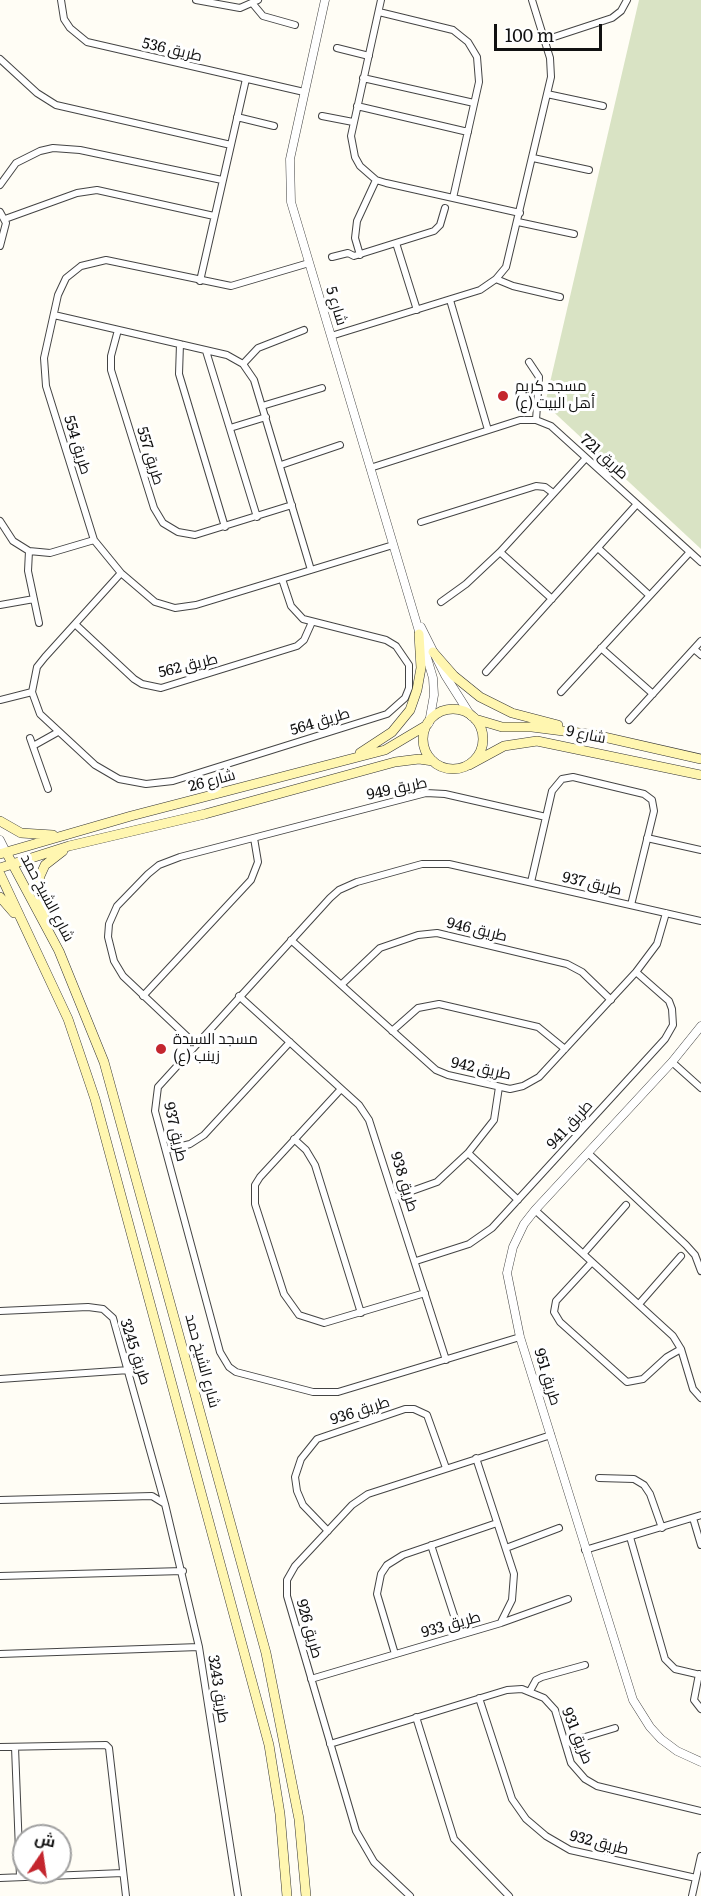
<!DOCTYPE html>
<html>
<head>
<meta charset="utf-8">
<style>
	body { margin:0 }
	#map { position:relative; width:701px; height:1896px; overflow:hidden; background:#fffdf5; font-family:Literata,Cairo,serif }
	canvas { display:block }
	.north { position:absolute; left:12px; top:1824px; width:60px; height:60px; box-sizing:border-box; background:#fff; border:2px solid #a0a0a0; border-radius:50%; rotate:13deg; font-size:16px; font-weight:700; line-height:24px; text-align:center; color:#111 }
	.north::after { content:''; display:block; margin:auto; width:21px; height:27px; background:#c4262e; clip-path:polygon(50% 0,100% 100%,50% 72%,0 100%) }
	.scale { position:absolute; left:494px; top:24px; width:108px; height:27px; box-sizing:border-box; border:3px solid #111; border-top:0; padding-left:8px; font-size:18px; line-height:21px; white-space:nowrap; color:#111; -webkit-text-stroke:4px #fff; paint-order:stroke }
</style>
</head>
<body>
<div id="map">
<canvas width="701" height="1896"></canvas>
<div class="north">ش</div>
<div class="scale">100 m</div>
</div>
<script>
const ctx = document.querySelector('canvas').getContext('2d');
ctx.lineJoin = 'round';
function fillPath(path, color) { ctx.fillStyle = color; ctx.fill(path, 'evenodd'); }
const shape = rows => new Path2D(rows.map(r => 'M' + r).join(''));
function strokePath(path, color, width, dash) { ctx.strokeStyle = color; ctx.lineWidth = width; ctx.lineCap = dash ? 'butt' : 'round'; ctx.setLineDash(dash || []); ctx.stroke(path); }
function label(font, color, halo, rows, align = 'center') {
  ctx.font = font + ' Literata,Cairo,serif'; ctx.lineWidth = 6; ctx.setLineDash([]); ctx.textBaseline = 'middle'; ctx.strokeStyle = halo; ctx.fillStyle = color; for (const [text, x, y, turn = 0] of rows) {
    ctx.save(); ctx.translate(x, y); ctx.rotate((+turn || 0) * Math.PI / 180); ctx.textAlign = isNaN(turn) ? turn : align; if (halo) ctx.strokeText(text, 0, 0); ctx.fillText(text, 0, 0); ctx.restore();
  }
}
const cemetery = shape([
	[639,0,701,0,701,549,545,404]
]);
const minor = shape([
	[61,0,64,19,70,28,87,42,304,92],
	[196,0,240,8,258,0],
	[381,0,351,136,355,157,360,166,376,180,386,183,520,213],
	[253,4,263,16,295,25],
	[379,12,453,30,468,42,477,57,479,82,453,198],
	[545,40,612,18,621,11,627,0],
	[337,48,369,56],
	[0,59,37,93,56,105,231,145],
	[363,78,474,103],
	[547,94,603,106],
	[357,106,468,132],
	[322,116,353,122],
	[237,117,274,126],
	[533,158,589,170],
	[0,185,16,163,40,151,53,148,80,150,222,180],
	[0,212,6,223,0,246],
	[5,219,77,193,97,190,214,216],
	[518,222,574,234],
	[396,243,417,310],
	[360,255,355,238,357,221,376,180],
	[332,257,348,253,354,256,434,231,440,225,445,208],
	[309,263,231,286,106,260,81,266,66,278,58,295,44,358,46,386,94,540,121,573,155,602,175,608,196,605,393,545],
	[496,279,513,286,560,297],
	[200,281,246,79],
	[450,300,488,430],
	[54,315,227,355,243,364,254,380,311,570],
	[118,330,111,356,111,370,154,508,163,523,178,532,195,535,292,505],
	[331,336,480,290,496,279,506,267,551,77,550,58,532,0],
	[180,344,179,374,225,527],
	[206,351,257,517],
	[529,362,539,377,536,420],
	[243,364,258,348,304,330],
	[262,406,322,388],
	[230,428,266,417],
	[281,465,340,445],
	[370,468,520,420,536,420,551,426,701,562],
	[0,521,13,541,29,551,50,553,94,540],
	[421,522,536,486,545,487,553,493],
	[598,548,649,595],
	[29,551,28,571,39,623],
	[500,552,552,599],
	[121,573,45,657,37,667,32,692,40,714,95,765,119,779,146,784,173,781,387,714,405,698,409,688,409,665,396,646,386,640,303,619,291,606,282,579],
	[441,602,466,584,500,552,586,458],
	[0,605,34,599],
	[75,624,134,679,142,684,161,688,297,646,304,640,312,622],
	[601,648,653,694],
	[694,649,701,655],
	[486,672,637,504],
	[561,692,690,552],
	[0,700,32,692],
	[629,720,701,641],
	[30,738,48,789],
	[33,746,58,732],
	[647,838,701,850],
	[531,882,552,791,562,779,573,777,644,794,652,800,654,811,631,905],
	[291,940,436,1070,448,1075,510,1089,523,1086,539,1077,636,972,657,944,666,913],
	[341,985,380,948,418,935,437,933,567,964,582,972,611,1000],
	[143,996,251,880,258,862,254,838],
	[239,996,359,1105,369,1120,446,1360],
	[392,1031,418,1008,439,1004,538,1027,565,1049],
	[195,1044,123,976,114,961,108,937,109,924,117,906,148,874,159,865,180,857,426,793,445,794,546,817],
	[672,1062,701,1088],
	[341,1089,260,1177,255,1185,255,1204,284,1294,299,1315,324,1323,425,1293],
	[294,1139,306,1150,315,1165,361,1313],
	[166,1150,190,1144,204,1135,290,1042],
	[468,1153,518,1200],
	[588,1153,686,1245,695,1255,701,1271],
	[395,1197,437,1182,468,1153,494,1120,499,1087],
	[535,1210,673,1336,681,1349,693,1389,701,1398],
	[583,1254,626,1205],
	[416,1261,469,1244,492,1228,665,1039,673,1025,672,1009,669,1001,636,972],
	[592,1262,556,1301,554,1312,560,1322,627,1382,643,1379,667,1357,681,1349],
	[639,1304,681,1256],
	[0,1311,88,1307,103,1309,113,1318,165,1504],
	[520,1337,338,1392,313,1392,236,1372,229,1367,220,1352,155,1111,158,1087,330,898,339,890,357,882,422,864,449,864,701,921],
	[0,1379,129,1370],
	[476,1458,514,1574,512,1600,501,1622],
	[599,1478,634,1479,644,1485,650,1494,662,1528],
	[0,1500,152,1496,165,1504,199,1647,238,1896],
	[693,1518,701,1545],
	[328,1531,303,1505,297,1491,295,1477,301,1459,317,1439,405,1409,414,1409,427,1415,446,1468],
	[630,1537,665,1659,675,1669,701,1675],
	[431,1545,460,1634],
	[506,1548,559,1528],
	[585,1550,701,1515],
	[0,1576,183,1571],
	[0,1654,199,1647],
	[395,1654,377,1594,381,1574,387,1565,403,1555,497,1523],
	[699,1674,694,1700,701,1709],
	[311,1679,501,1623,568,1599],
	[530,1691,536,1680,542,1677,585,1665],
	[479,1698,512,1799,526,1819,546,1836,570,1850,696,1878],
	[416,1717,454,1839,509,1896],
	[565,1743,615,1728],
	[330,1744,507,1690,522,1689,544,1698,555,1710,571,1763,585,1779,597,1786,701,1811],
	[0,1747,106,1745,109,1748,126,1896],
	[15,1747,20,1877],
	[0,1878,123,1873],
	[410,1896,374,1862,356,1831,287,1596,287,1580,295,1566,352,1505,368,1494,551,1435],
	[692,1896,701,1856]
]);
const tertiary = shape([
	[325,0,290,159,291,202,433,678,434,695,429,723],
	[421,627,445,675,471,716],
	[0,840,6,852],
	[701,1026,672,1062,535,1210,524,1224,513,1247,507,1273,520,1337,633,1700,650,1727,661,1739,677,1751,701,1762]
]);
const secondary = shape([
	[433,652,454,676,480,697,512,713,558,725],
	'423 739a30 30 0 1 1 60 0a30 30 0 1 1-60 0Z',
	[475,719,502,727,532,727,595,735,701,759],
	[360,753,392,732,410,710,417,690,421,668,419,634],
	[469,765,504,746,537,741,701,775],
	[0,821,21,833,53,835],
	[6,852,59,951,104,1062,266,1653,299,1819,306,1896],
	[0,854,131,816,385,750,427,725],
	[0,868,69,846,205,814,395,762,419,759,433,761],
	[0,874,68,1019,95,1099,269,1745,280,1814,287,1896],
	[0,897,14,913],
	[44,917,39,893,40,876,45,865,63,851]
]);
const markers = [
	[503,396,6,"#c4262e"],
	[161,1049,6,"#c4262e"]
];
const streetNames = [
	["طريق 536",172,50,13],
	["شارع 5",336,306,73],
	["طريق 554",77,445,73],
	["طريق 557",150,456,73],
	["طريق 721",604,457,42],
	["طريق 562",188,666,-14],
	["طريق 564",320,722,-17],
	["شارع 9",586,735,12],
	["شارع 26",212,781,-15],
	["طريق 949",397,789,-12],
	["طريق 937",592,884,13],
	["شارع الشيخ حمد",47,898,62],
	["طريق 946",477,930,13],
	["طريق 942",481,1069,12],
	["طريق 941",570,1125,-48],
	["طريق 937",175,1132,77],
	["طريق 938",404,1182,73],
	["طريق 3245",135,1352,72],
	["شارع الشيخ حمد",202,1361,75],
	["طريق 951",547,1377,73],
	["طريق 936",360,1411,-18],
	["طريق 933",451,1625,-16],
	["طريق 926",309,1629,74],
	["طريق 3243",218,1689,81],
	["طريق 931",577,1736,68],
	["طريق 932",599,1843,14]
];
const poiNames = [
	["مسجد كريم",515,387],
	["أهل البيت (ع)",515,404],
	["مسجد السيدة",173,1040],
	["زينب (ع)",173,1057]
];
fillPath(cemetery, '#d9e3c4');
strokePath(minor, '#444', 8);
strokePath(tertiary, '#444', 9);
strokePath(secondary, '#333', 10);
strokePath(minor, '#fff', 6);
strokePath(tertiary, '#fff', 8);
strokePath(secondary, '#fff6b0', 9);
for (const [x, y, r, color] of markers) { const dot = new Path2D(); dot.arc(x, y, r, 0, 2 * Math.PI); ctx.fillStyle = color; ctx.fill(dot); strokePath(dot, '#fff', 2); }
label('15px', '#111', '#fff', streetNames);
label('15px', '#111', '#fff', poiNames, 'left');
</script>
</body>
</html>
